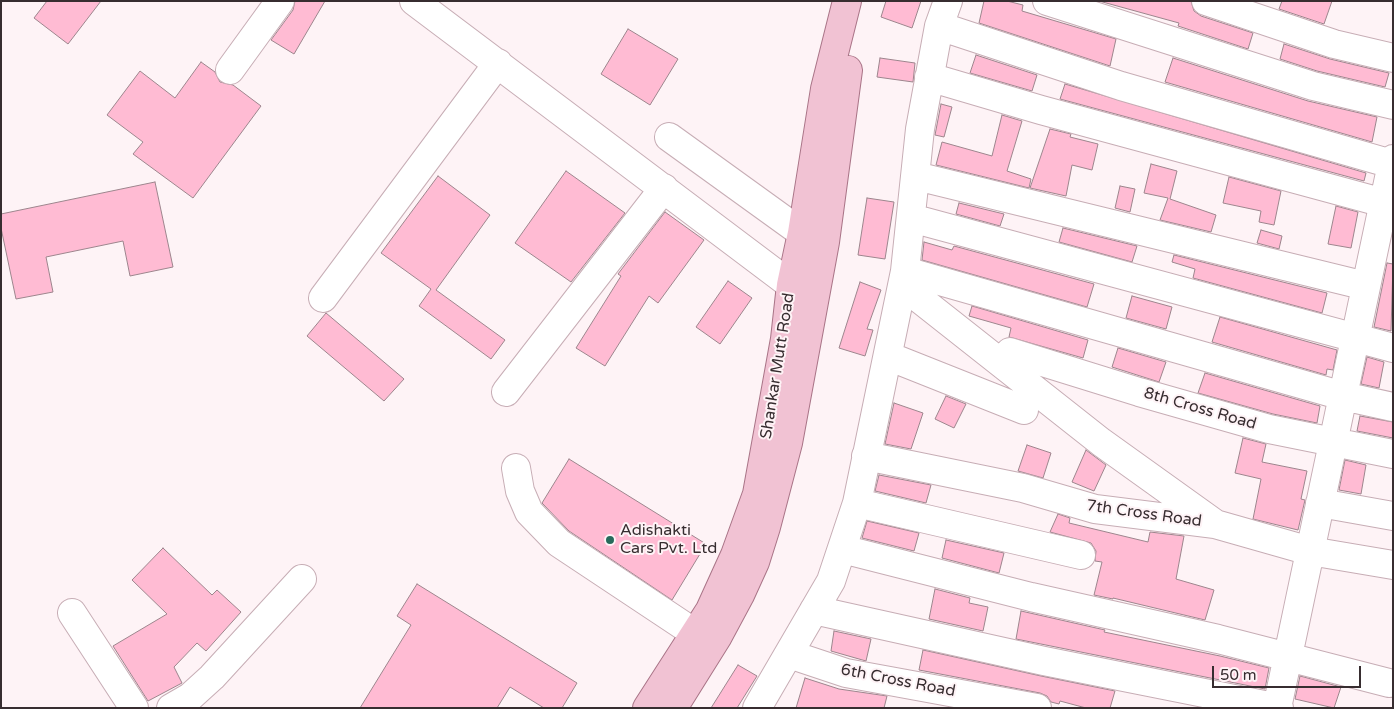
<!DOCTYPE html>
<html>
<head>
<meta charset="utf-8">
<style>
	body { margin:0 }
	#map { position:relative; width:1394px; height:709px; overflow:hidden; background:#fef3f6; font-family:"Varela Round",sans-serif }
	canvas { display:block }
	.frame { position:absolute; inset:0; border:2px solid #372d30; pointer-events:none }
	.scale { position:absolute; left:1212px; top:666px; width:149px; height:22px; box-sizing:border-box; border:2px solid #372d30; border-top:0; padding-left:6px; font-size:15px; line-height:18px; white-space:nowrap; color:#372d30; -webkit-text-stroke:4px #fef3f6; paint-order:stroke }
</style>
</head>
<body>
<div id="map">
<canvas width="1394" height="709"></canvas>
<div class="frame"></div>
<div class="scale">50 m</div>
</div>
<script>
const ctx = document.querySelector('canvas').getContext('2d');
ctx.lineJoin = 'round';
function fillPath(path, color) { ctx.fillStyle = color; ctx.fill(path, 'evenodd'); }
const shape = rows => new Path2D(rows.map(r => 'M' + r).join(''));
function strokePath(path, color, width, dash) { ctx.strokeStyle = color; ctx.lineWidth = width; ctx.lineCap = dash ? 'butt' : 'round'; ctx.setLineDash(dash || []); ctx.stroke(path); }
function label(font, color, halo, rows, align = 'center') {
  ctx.font = font + ' "Varela Round",sans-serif'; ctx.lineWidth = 4; ctx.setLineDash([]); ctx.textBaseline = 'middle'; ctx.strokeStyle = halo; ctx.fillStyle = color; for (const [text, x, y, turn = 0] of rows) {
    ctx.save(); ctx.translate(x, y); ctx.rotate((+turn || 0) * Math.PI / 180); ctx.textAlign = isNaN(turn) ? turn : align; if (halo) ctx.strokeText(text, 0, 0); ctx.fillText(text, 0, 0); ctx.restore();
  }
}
const building = shape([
	[47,1,101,1,68,44,34,18,47,1],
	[295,1,325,1,294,54,271,40,293,10,295,1],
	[886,1,921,1,912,28,881,17,886,1],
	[984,1,1007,1,1023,5,1022,11,1116,39,1110,66,979,23,984,1],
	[1099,1,1191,1,1194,11,1201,16,1253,33,1248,49,1178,26,1179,23,1099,1],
	[1282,1,1332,1,1324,24,1279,9,1282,1],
	[628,29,678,59,650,105,601,74,628,29],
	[1284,44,1330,59,1389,73,1385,87,1317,71,1280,59,1284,44],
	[976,55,1037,75,1032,91,970,73,976,55],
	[880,58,915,63,913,82,877,77,880,58],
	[1173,58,1308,101,1377,117,1372,142,1165,82,1173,58],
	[201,62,215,72,220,82,233,85,261,106,193,198,133,154,143,142,107,115,140,71,175,98,201,62],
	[1065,84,1366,173,1364,181,1060,99,1065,84],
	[941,104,952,107,944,137,935,135,941,104],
	[1002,115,1022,121,1007,171,1031,179,1029,188,936,165,942,142,992,156,1002,115],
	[1050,129,1071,134,1070,137,1098,144,1092,170,1072,165,1066,196,1030,188,1050,129],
	[1151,164,1177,171,1170,199,1216,215,1211,232,1160,220,1168,198,1144,193,1151,164],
	[566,171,625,213,571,282,515,243,566,171],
	[438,176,490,215,436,290,505,340,491,359,419,306,431,289,381,253,438,176],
	[1229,177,1281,191,1274,225,1259,222,1261,211,1223,203,1229,177],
	[155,182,173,267,130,276,123,241,46,257,53,292,16,299,1,228,1,214,155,182],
	[1120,186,1135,189,1130,212,1115,208,1120,186],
	[867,198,894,202,885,259,858,255,867,198],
	[959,203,1004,214,1000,226,956,214,959,203],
	[1336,206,1358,212,1351,248,1328,244,1336,206],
	[665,212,704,240,658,303,649,296,605,366,576,348,621,276,618,274,665,212],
	[1063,228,1137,246,1132,262,1059,242,1063,228],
	[1261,230,1282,236,1279,249,1257,243,1261,230],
	[924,242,952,250,954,246,1094,284,1087,307,922,260,924,242],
	[1174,255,1327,293,1322,313,1193,278,1195,269,1172,262,1174,255],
	[1387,263,1393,264,1391,331,1374,327,1387,263],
	[728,281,752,298,720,344,696,327,728,281],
	[860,282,881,290,867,329,873,330,865,356,839,348,860,282],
	[1132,296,1172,307,1166,329,1126,318,1132,296],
	[972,306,1088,340,1083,358,1009,337,1011,328,969,316,972,306],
	[326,313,404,379,384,401,307,336,326,313],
	[1220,317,1337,350,1333,370,1327,369,1326,375,1212,342,1220,317],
	[1118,348,1166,362,1159,382,1112,367,1118,348],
	[1367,357,1384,362,1379,388,1361,384,1367,357],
	[1205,373,1320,406,1317,423,1273,414,1198,393,1205,373],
	[946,396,966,404,954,428,935,419,946,396],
	[894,403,923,413,911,449,885,444,894,403],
	[1360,416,1393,422,1393,438,1357,431,1360,416],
	[1243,438,1266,444,1262,462,1307,471,1301,499,1305,500,1298,530,1253,519,1261,479,1235,473,1243,438],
	[1027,445,1051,453,1043,478,1018,471,1027,445],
	[1086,450,1106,465,1094,491,1072,482,1086,450],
	[569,459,706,544,672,600,569,531,542,503,569,459],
	[1345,460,1366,465,1361,494,1339,490,1345,460],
	[879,475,931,485,926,503,875,491,879,475],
	[1058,514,1070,518,1069,523,1148,542,1150,532,1184,536,1176,579,1214,590,1205,620,1113,598,1113,599,1094,595,1102,562,1095,561,1096,551,1091,543,1050,532,1058,514],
	[867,521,919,533,914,551,862,538,867,521],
	[946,540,1004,553,999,573,942,558,946,540],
	[163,548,212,595,217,590,241,612,206,651,197,643,174,667,182,683,148,701,113,646,167,614,132,580,163,548],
	[417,584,577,683,562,708,544,708,510,687,497,708,360,708,411,625,397,616,417,584],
	[935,589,970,598,969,603,988,607,983,631,929,619,935,589],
	[1021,611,1105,630,1104,632,1220,656,1269,668,1265,689,1016,639,1021,611],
	[834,631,871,639,866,661,831,651,834,631],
	[923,650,1041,676,1115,691,1110,708,1086,708,1060,701,1059,704,1051,702,1047,696,1040,693,919,670,923,650],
	[738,665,757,676,737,708,711,708,738,665],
	[1300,676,1341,687,1334,708,1295,699,1300,676],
	[805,678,839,689,887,696,884,708,796,708,805,678]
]);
const minor = shape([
	[414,1,791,285],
	[1047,1,1313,86,1393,105],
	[1206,1,1334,44,1393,58],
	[939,26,1121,86,1392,164],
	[230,70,280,1],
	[929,77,1041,110,1384,203],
	[669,137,802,233],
	[916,176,1366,286],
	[911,218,1393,348],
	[905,271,1343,396,1393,407],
	[902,285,1101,442,1214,523],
	[323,298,498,63],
	[1010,352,1139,392,1269,429,1393,454],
	[888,356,1024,410],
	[506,392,664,188],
	[866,456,1023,488,1095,509,1215,524,1310,551,1393,565],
	[516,468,520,491,529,512,559,543,696,634],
	[857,503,1081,555],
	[1320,503,1393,516],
	[842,549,1031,597,1218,639,1389,683],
	[814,610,1044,661,1279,708],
	[72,613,134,708],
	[789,654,846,673,1037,708],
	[171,708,190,697,212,677,302,579],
	[757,708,831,581,857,503,905,271,920,129,939,26,948,1],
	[1277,708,1393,159]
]);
const major = shape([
	[647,708,710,610,735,555,757,494,785,339,791,285,802,233,825,89,847,1],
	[673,708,718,636,740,595,755,562,766,527,788,443,825,242,848,70]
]);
const markers = [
	[610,540,5,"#276a5b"]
];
const streetNames = [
	["Shankar Mutt Road",778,366,-81],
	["8th Cross Road",1200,409,16],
	["7th Cross Road",1144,514,8],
	["6th Cross Road",898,681,11]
];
const poiNames = [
	["Adishakti",620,531],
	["Cars Pvt. Ltd",620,549]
];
fillPath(building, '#ffbbd3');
strokePath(building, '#9d858d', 1);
strokePath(minor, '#c7adb5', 30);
strokePath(major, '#a97487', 30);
strokePath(minor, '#fff', 28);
strokePath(major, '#f1c2d3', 28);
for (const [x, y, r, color] of markers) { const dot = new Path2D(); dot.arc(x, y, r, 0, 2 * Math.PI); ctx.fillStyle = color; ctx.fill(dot); strokePath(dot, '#fef3f6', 2); }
label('16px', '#372d30', '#fef3f6', streetNames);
label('16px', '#372d30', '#fef3f6', poiNames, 'left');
</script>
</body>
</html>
